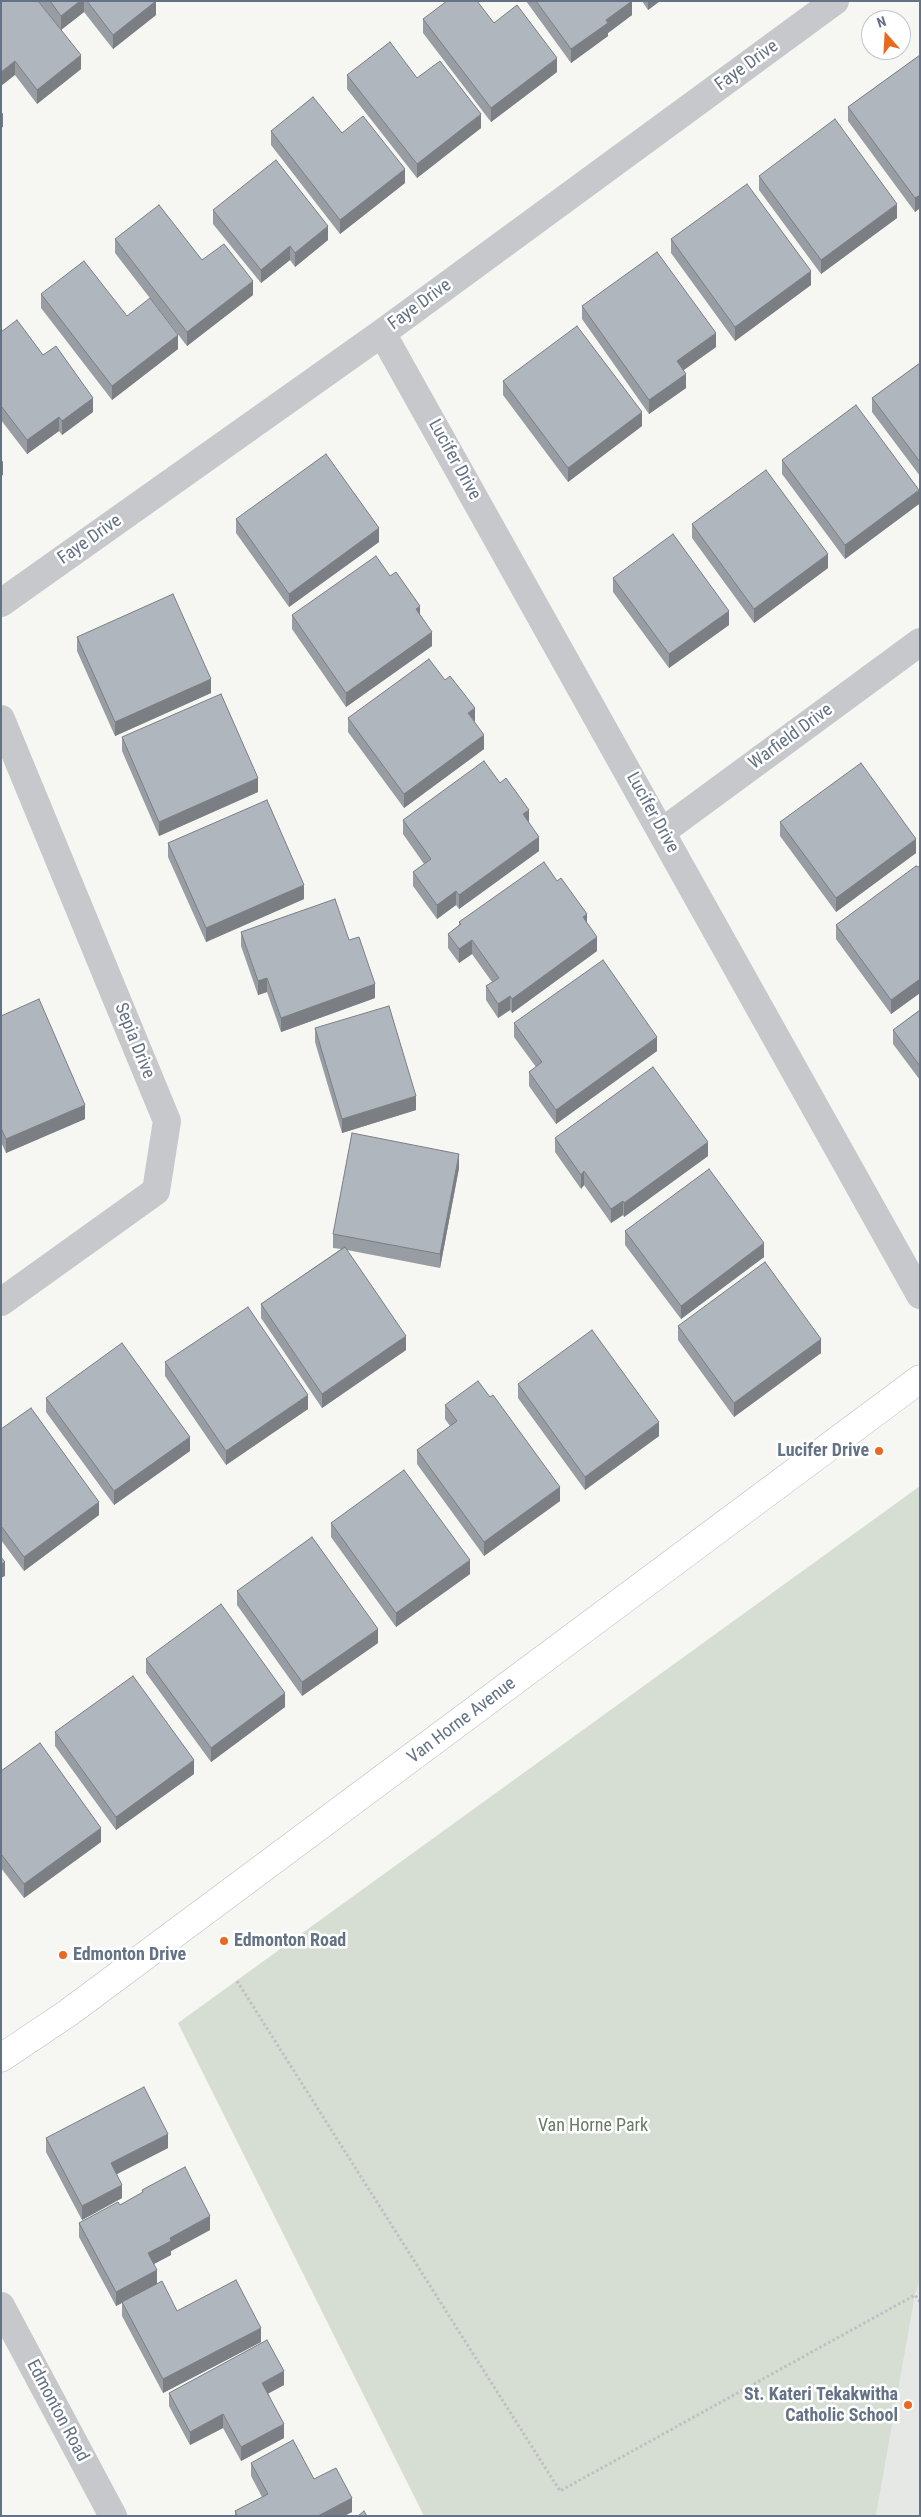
<!DOCTYPE html>
<html>
<head>
<meta charset="utf-8">
<style>
	body { margin:0 }
	#map { position:relative; width:921px; height:2517px; overflow:hidden; background:#f6f6f2; font-family:"Roboto Condensed",sans-serif }
	canvas { display:block }
	.frame { position:absolute; inset:0; border:2px solid #647285; pointer-events:none }
	.north { position:absolute; left:861px; top:10px; width:50px; height:50px; box-sizing:border-box; background:#fff; border:1px solid #c1c7ce; border-radius:50%; rotate:341deg; font-size:14px; font-weight:700; line-height:20px; text-align:center; color:#647285 }
	.north::after { content:''; display:block; margin:auto; width:18px; height:22px; background:#e96920; clip-path:polygon(50% 0,100% 100%,50% 72%,0 100%) }
</style>
</head>
<body>
<div id="map">
<canvas width="921" height="2517"></canvas>
<div class="frame"></div>
<div class="north">N</div>
</div>
<script>
const ctx = document.querySelector('canvas').getContext('2d');
ctx.lineJoin = 'round';
function fillPath(path, color) { ctx.fillStyle = color; ctx.fill(path, 'evenodd'); }
const shape = rows => new Path2D(rows.map(r => 'M' + r).join(''));
function strokePath(path, color, width, dash) { ctx.strokeStyle = color; ctx.lineWidth = width; ctx.lineCap = dash ? 'butt' : 'round'; ctx.setLineDash(dash || []); ctx.stroke(path); }
function label(font, color, halo, rows, align = 'center') {
  ctx.font = font + ' "Roboto Condensed",sans-serif'; ctx.lineWidth = 5; ctx.setLineDash([]); ctx.textBaseline = 'middle'; ctx.strokeStyle = halo; ctx.fillStyle = color; for (const [text, x, y, turn = 0] of rows) {
    ctx.save(); ctx.translate(x, y); ctx.rotate((+turn || 0) * Math.PI / 180); ctx.textAlign = isNaN(turn) ? turn : align; if (halo) ctx.strokeText(text, 0, 0); ctx.fillText(text, 0, 0); ctx.restore();
  }
}
const built = shape([
	[920,2280,920,2516,876,2516,915,2295]
]);
const green = shape([
	[920,1486,920,2280,915,2295,876,2516,424,2516,178,2023]
]);
const path = shape([
	[237,1981,560,2491,915,2295,920,2302]
]);
const street = shape([
	[382,333,920,1295],
	[1,603,382,333,835,1],
	[1,719,167,1121,156,1191,1,1302],
	[663,831,920,642],
	[1,2306,113,2516]
]);
const secondary = shape([
	[1,2058,68,2013,920,1379]
]);
const wall = shape([
	[1,1,81,69,37,104,15,75],
	[38,1,156,1,156,15,113,49,84,12,61,30],
	[526,1,632,1,632,15,608,33,608,36,571,63],
	[642,1,660,1,648,10],
	[423,19,494,23,557,72,491,122,423,33],
	[920,55,920,208,915,212,848,121,848,107],
	[347,75,417,78,481,128,417,178,347,89],
	[271,131,342,133,405,183,340,234,271,145],
	[759,176,897,218,821,274,759,190],
	[213,210,328,240,295,267,290,260,261,283,213,224],
	[115,239,202,260,253,295,187,346,115,253],
	[671,239,811,285,735,341,671,253],
	[41,294,127,316,178,349,112,400,41,308],
	[582,306,716,347,683,370,686,388,649,414,582,319],
	[1,332,43,355,93,412,62,435,59,431,27,454,1,420],
	[920,363,920,476,872,412,872,398],
	[503,381,642,426,568,482,503,395],
	[782,460,919,504,845,559,782,474],
	[236,519,379,542,289,607,236,533],
	[692,524,828,568,754,623,692,538],
	[390,576,420,615,432,646,346,707,292,629,292,615],
	[613,578,729,625,669,668,613,592],
	[77,637,211,693,115,736,77,651],
	[348,718,475,722,484,749,404,808,348,732],
	[122,737,258,792,159,836,122,751],
	[403,820,529,822,539,851,459,909,456,905,437,919,413,886,413,872,424,864,403,834],
	[780,822,916,853,836,912,780,836],
	[168,843,304,899,206,942,168,857],
	[920,866,920,993,891,1014,836,939,836,925],
	[459,922,587,923,597,951,512,1013,510,1010,498,1018,486,1000,486,986,492,982,472,954,459,963,448,948,448,934,459,925],
	[241,932,349,940,375,998,281,1032,267,992,258,995,241,946],
	[920,1010,920,1080,893,1044,893,1030],
	[1,1016,85,1119,6,1153,1,1142],
	[514,1023,657,1051,556,1124,529,1086,529,1072,536,1067,514,1037],
	[315,1028,416,1110,342,1133,315,1042],
	[555,1138,708,1156,624,1217,623,1215,611,1223,584,1185,581,1189,555,1152],
	[459,1168,440,1268,347,1250,406,1350,322,1408,261,1318,261,1304,341,1249,333,1248,333,1234],
	[625,1231,764,1257,681,1319,625,1245],
	[678,1326,821,1353,734,1417,678,1340],
	[165,1362,308,1409,226,1465,165,1376],
	[518,1384,659,1436,585,1490,518,1398],
	[490,1397,560,1501,484,1556,417,1464,417,1450,450,1426,445,1419,445,1405],
	[46,1398,190,1451,114,1505,46,1412],
	[1,1429,99,1515,24,1571,1,1540],
	[331,1523,470,1574,396,1627,331,1537],
	[237,1591,378,1643,302,1696,237,1605],
	[146,1659,285,1707,211,1762,146,1673],
	[55,1732,194,1774,116,1830,55,1746],
	[1,1771,101,1842,24,1898,1,1868],
	[46,2138,168,2148,117,2174,122,2198,82,2220,46,2152],
	[142,2190,210,2230,171,2251,171,2255,154,2264,157,2283,177,2311,261,2342,163,2393,122,2316,122,2303,116,2306,79,2237,79,2223,120,2205,142,2193],
	[284,2385,268,2393,284,2438,241,2461,223,2428,190,2445,169,2406,169,2393],
	[251,2463,314,2479,352,2512,344,2516,235,2516,235,2511,262,2497,251,2476]
]);
const shadedWall = shape([
	[80,1,84,1,84,12,61,30,61,16],
	[156,1,156,15,113,49,113,35],
	[632,1,632,15,608,33,608,36,571,63,571,49,606,20],
	[648,1,660,1,648,10],
	[81,55,81,69,37,104,37,90],
	[557,58,557,72,491,122,491,108],
	[15,61,15,75,1,86,1,72],
	[3,113,3,127,1,128,1,114],
	[481,114,481,128,417,178,417,164],
	[405,169,405,183,340,234,340,220],
	[920,195,920,208,915,212,915,198],
	[897,204,897,218,821,274,821,260],
	[328,226,328,240,295,267,295,253],
	[290,246,290,260,261,283,261,270],
	[811,271,811,285,735,341,735,327],
	[253,281,253,295,187,346,187,332],
	[716,333,716,347,677,375,677,361],
	[178,335,178,349,112,400,112,386],
	[686,374,686,388,649,414,649,400],
	[93,398,93,412,62,435,62,421],
	[642,412,642,426,568,482,568,468],
	[59,417,59,431,27,454,27,440],
	[3,461,3,475,1,476,1,462],
	[919,490,919,504,845,559,845,545],
	[379,528,379,542,289,607,289,594],
	[828,554,828,568,754,623,754,609],
	[420,606,420,620,416,609],
	[729,611,729,625,669,668,669,654],
	[432,632,432,646,346,707,346,693],
	[211,679,211,693,115,736,115,722],
	[475,708,475,722,468,713],
	[484,735,484,749,404,808,404,794],
	[258,778,258,792,159,836,159,822],
	[529,810,529,824,523,814],
	[539,837,539,851,459,909,459,895],
	[916,839,916,853,836,912,836,898],
	[304,885,304,899,206,942,206,928],
	[456,891,456,905,437,919,437,905],
	[587,914,587,928,583,917],
	[597,937,597,951,512,1013,512,999],
	[472,940,472,954,459,963,459,949],
	[267,978,267,992,258,995,258,981],
	[920,979,920,993,891,1014,891,1000],
	[375,984,375,998,281,1032,281,1018],
	[510,996,510,1010,498,1018,498,1004],
	[657,1037,657,1051,556,1124,556,1110],
	[416,1096,416,1110,342,1133,342,1119],
	[85,1105,85,1119,6,1153,6,1139],
	[708,1142,708,1156,624,1217,624,1203],
	[459,1154,459,1168,440,1268,440,1254],
	[584,1171,584,1185,581,1189,581,1175],
	[623,1201,623,1215,611,1223,611,1209],
	[764,1243,764,1257,681,1319,681,1306],
	[406,1336,406,1350,322,1408,322,1394],
	[821,1339,821,1353,734,1417,734,1403],
	[308,1395,308,1409,226,1465,226,1451],
	[659,1422,659,1436,585,1490,585,1477],
	[190,1437,190,1451,114,1505,114,1491],
	[560,1487,560,1501,484,1556,484,1542],
	[99,1502,99,1515,24,1571,24,1557],
	[470,1560,470,1574,396,1627,396,1613],
	[5,1562,5,1576,1,1578,1,1564],
	[378,1629,378,1643,302,1696,302,1682],
	[285,1693,285,1707,211,1762,211,1748],
	[194,1760,194,1774,116,1830,116,1817],
	[101,1828,101,1842,24,1898,24,1884],
	[168,2134,168,2148,111,2177,111,2163],
	[122,2185,122,2198,82,2220,82,2206],
	[210,2216,210,2230,171,2251,171,2255,148,2267,148,2253,170,2238],
	[157,2270,157,2284,116,2306,116,2292],
	[261,2328,261,2342,163,2393,163,2379],
	[284,2371,284,2385,262,2397,262,2383],
	[223,2414,223,2428,190,2445,190,2432],
	[284,2424,284,2438,241,2461,241,2447],
	[352,2498,352,2512,344,2516,318,2516]
]);
const building = shape([
	[1,1,38,1,81,55,37,90,15,61,1,72,1,1],
	[50,1,80,1,61,16,50,1],
	[87,1,156,1,113,35,87,1],
	[447,1,477,1,494,23,517,5,557,58,491,108,423,19,447,1],
	[536,1,632,1,606,20,608,23,571,49,536,1],
	[390,42,417,78,440,61,481,114,417,164,347,75,390,42],
	[920,55,920,195,915,198,848,107,920,55],
	[313,97,342,133,363,116,405,169,340,220,271,131,313,97],
	[835,119,897,204,821,260,759,176,835,119],
	[276,160,328,226,295,253,290,246,261,270,213,210,276,160],
	[747,184,811,271,735,327,671,239,747,184],
	[159,205,202,260,224,244,253,281,187,332,115,239,159,205],
	[657,252,716,333,677,361,686,374,649,400,582,306,657,252],
	[84,261,127,316,150,298,178,335,112,386,41,294,84,261],
	[17,320,43,355,56,346,93,398,62,421,59,417,27,440,1,406,1,332,17,320],
	[577,326,642,412,568,468,503,381,577,326],
	[920,363,920,462,872,398,920,363],
	[856,405,919,490,845,545,782,460,856,405],
	[326,454,379,528,289,594,236,519,326,454],
	[766,470,828,554,754,609,692,524,766,470],
	[673,534,729,611,669,654,613,578,673,534],
	[376,556,390,576,396,572,420,606,416,609,432,632,346,693,292,615,376,556],
	[173,594,211,679,115,722,77,637,173,594],
	[429,659,445,680,450,676,475,708,468,713,484,735,404,794,348,718,429,659],
	[221,694,258,778,159,822,122,737,221,694],
	[484,761,500,783,506,778,529,810,523,814,539,837,459,895,456,891,437,905,413,872,431,859,403,820,484,761],
	[861,763,916,839,836,898,780,822,861,763],
	[267,800,304,885,206,928,168,843,267,800],
	[544,862,557,881,561,878,587,914,583,917,597,937,512,999,510,996,498,1004,486,986,499,978,472,940,459,949,448,934,461,924,459,922,544,862],
	[916,866,918,867,920,866,920,979,891,1000,836,925,916,866],
	[335,899,349,940,359,937,375,984,281,1018,267,978,258,981,241,932,335,899],
	[603,960,657,1037,556,1110,529,1072,542,1062,514,1023,603,960],
	[39,999,85,1105,6,1139,1,1128,1,1016,39,999],
	[389,1006,416,1096,342,1119,315,1028,389,1006],
	[920,1010,920,1066,893,1030,920,1010],
	[653,1067,708,1142,624,1203,623,1201,611,1209,584,1171,581,1175,555,1138,653,1067],
	[352,1133,459,1154,440,1254,333,1234,352,1133],
	[709,1169,764,1243,681,1306,625,1231,709,1169],
	[345,1247,406,1336,322,1394,261,1304,345,1247],
	[765,1262,821,1339,734,1403,678,1326,765,1262],
	[248,1307,308,1395,226,1451,165,1362,248,1307],
	[592,1330,659,1422,585,1477,518,1384,592,1330],
	[122,1343,190,1437,114,1491,46,1398,122,1343],
	[478,1381,490,1397,493,1395,560,1487,484,1542,417,1450,457,1421,445,1405,478,1381],
	[31,1408,99,1502,24,1557,1,1526,1,1429,31,1408],
	[404,1470,470,1560,396,1613,331,1523,404,1470],
	[312,1537,378,1629,302,1682,237,1591,312,1537],
	[1,1557,5,1562,1,1564,1,1557],
	[221,1604,285,1693,211,1748,146,1659,221,1604],
	[133,1676,194,1760,116,1817,55,1732,133,1676],
	[40,1743,101,1828,24,1884,1,1854,1,1771,40,1743],
	[144,2087,168,2134,111,2163,122,2185,82,2206,46,2138,144,2087],
	[185,2167,210,2216,170,2238,171,2241,148,2253,157,2270,116,2292,79,2223,118,2202,120,2205,143,2192,142,2190,185,2167],
	[236,2280,261,2328,163,2379,122,2302,162,2281,177,2311,236,2280],
	[267,2340,284,2371,262,2383,284,2424,241,2447,223,2414,190,2432,169,2393,267,2340],
	[293,2440,314,2479,336,2468,352,2498,318,2516,237,2516,235,2511,268,2494,251,2463,293,2440],
	[364,2511,367,2516,358,2516,364,2511]
]);
const markers = [
	[879,1451,5,"#e96920"],
	[224,1941,5,"#e96920"],
	[63,1955,5,"#e96920"],
	[908,2405,5,"#e96920"]
];
const streetNames = [
	["Faye Drive",747,66,-36],
	["Faye Drive",420,305,-36],
	["Lucifer Drive",454,460,61],
	["Faye Drive",90,540,-35],
	["Warfield Drive",791,737,-36],
	["Lucifer Drive",652,813,61],
	["Sepia Drive",134,1041,68],
	["Van Horne Avenue",462,1721,-37],
	["Edmonton Road",57,2411,62]
];
const poiNames = [
	["Lucifer Drive",869,1451],
	["Edmonton Road",234,1941,"left"],
	["Edmonton Drive",73,1955,"left"],
	["St. Kateri Tekakwitha",898,2395],
	["Catholic School",898,2416]
];
const parkNames = [
	["Van Horne Park",593,2126]
];
fillPath(built, '#e6e8e6');
fillPath(green, '#d6ded3');
strokePath(secondary, '#babdc2', 29);
strokePath(path, '#bfc0c3', 3, [2.5, 2.5]);
strokePath(street, '#c6c8cc', 28);
strokePath(secondary, '#fff', 28);
fillPath(wall, '#979da3');
fillPath(shadedWall, '#7b7f84');
fillPath(building, '#b0b6bd');
strokePath(building, '#7b7f84', 1);
for (const [x, y, r, color] of markers) { const dot = new Path2D(); dot.arc(x, y, r, 0, 2 * Math.PI); ctx.fillStyle = color; ctx.fill(dot); strokePath(dot, '#fff', 2); }
label('18px', '#647285', '#fff', streetNames);
label('bold 18px', '#647285', '#fff', poiNames, 'right');
label('18px', '#657c63', '#fff', parkNames);
</script>
</body>
</html>
